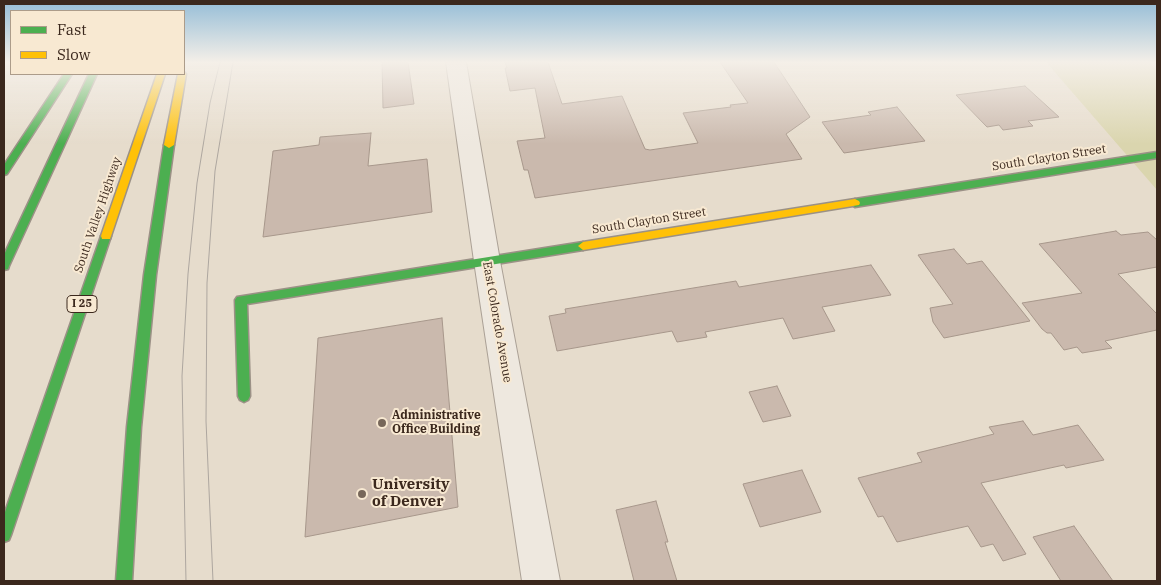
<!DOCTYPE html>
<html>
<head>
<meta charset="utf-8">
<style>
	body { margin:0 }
	#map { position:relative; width:1161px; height:585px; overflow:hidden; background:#e6dccc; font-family:"IBM Plex Serif",serif }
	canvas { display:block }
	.frame { position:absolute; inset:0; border:5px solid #3b281d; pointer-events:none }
	.legend { position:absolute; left:10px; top:10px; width:175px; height:65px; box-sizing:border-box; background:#f8e9d2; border:1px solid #ac9c8a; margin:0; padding:6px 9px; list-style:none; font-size:15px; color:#3b281d }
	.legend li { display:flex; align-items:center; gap:10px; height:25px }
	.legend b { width:25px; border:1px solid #ac9c8a }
</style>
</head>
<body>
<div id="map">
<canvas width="1161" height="585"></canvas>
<div class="frame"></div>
<ul class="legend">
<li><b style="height:6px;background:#4caf50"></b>Fast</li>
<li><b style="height:6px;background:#ffc107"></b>Slow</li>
</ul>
</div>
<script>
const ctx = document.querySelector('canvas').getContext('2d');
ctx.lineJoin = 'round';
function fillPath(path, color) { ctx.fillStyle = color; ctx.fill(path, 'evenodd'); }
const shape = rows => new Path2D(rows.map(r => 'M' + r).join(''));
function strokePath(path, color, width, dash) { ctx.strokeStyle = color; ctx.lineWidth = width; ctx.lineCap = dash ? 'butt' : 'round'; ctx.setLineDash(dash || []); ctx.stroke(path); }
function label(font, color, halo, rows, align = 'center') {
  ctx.font = font + ' "IBM Plex Serif",serif'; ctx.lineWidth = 4; ctx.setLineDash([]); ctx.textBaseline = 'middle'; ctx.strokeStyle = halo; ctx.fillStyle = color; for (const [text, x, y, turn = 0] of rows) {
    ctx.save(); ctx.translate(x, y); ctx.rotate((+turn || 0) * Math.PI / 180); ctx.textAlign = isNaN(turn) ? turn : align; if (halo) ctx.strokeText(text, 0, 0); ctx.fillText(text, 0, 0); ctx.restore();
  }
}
const green = shape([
	[1046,62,1149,62,1157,70,1157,190]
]);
const building = shape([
	[382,62,408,62,414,104,383,108,382,62],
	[505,62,548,62,562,104,622,96,645,149,650,150,698,143,683,113,731,107,730,105,748,103,720,62,774,62,810,117,786,134,802,159,535,198,528,170,524,170,517,141,545,138,535,88,510,91,505,68,507,68,505,62],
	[1025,86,1059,117,1028,121,1033,126,1003,130,999,125,987,127,956,95,1025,86],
	[897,107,925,141,844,153,822,122,871,115,868,112,897,107],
	[371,133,368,166,427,159,432,212,263,237,273,151,319,145,320,137,371,133],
	[1116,231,1121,235,1148,232,1157,240,1157,267,1118,274,1157,314,1157,330,1105,341,1112,348,1082,353,1077,347,1064,350,1051,333,1047,333,1042,329,1022,303,1082,293,1039,244,1116,231],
	[954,249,967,264,982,261,1030,321,944,338,933,322,930,308,953,304,918,255,954,249],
	[871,265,891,295,822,307,835,331,793,339,783,318,705,332,707,337,677,342,672,331,557,351,549,316,566,313,565,309,736,281,739,287,871,265],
	[442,318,458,507,305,537,318,338,442,318],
	[777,386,791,416,763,422,749,392,777,386],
	[1023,421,1033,435,1078,425,1104,460,1066,468,1064,465,981,483,1026,554,1003,561,993,544,981,547,968,526,897,542,883,516,878,517,858,478,922,462,917,453,994,434,989,427,1023,421],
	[802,470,821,512,760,527,743,484,802,470],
	[656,501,668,542,665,542,677,581,634,581,616,510,656,501],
	[1074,526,1113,581,1061,581,1033,537,1074,526]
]);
const street = shape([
	[446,62,466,62,500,261,560,581,522,581,474,261,446,62]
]);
const fast = shape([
	[64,74,72,74,7,174,4,175,4,165,64,74],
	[89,74,97,74,9,266,8,269,4,270,4,255,89,74],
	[169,142,174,145,156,275,141,427,132,581,116,581,127,427,144,275,164,145,169,142],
	[1157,152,1157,158,855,207,850,203,855,199,1157,152],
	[106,232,111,236,11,535,9,540,4,542,4,515,101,236,106,232],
	[583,242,588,246,583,250,247,304,250,396,248,400,244,402,240,400,238,396,235,300,237,297,583,242]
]);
const slow = shape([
	[184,72,186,74,174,145,169,148,164,145,178,74,184,74,184,72],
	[157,74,165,74,110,239,102,239,101,236,157,74],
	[855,199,859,201,860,203,859,205,583,250,578,246,583,242,855,199]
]);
const tram = shape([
	[186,581,182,376,188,274,197,183,210,103,220,62],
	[213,581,206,421,207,283,215,171,233,62]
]);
const markers = [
	[382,423,5,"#77675a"],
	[362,494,5,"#77675a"]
];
const shields = [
	[82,304,30]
];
const shieldNames = [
	["I 25",82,304]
];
const streetNames = [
	["South Clayton Street",1049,158,-9],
	["South Valley Highway",98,215,-71],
	["South Clayton Street",649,221,-9],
	["East Colorado Avenue",497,322,80]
];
const poiNames = [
	["Administrative",392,416],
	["Office Building",392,430]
];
const nearPoinames = [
	["University",372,485],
	["of Denver",372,502]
];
fillPath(green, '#dad5ae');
fillPath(building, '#cab9ad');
strokePath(building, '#a7978b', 1);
strokePath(street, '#aba196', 2);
strokePath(fast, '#9b9186', 3);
strokePath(slow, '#9b9186', 3);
fillPath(street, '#eee8df');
fillPath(fast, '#4caf50');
fillPath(slow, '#ffc107');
strokePath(tram, '#ada69f', 1);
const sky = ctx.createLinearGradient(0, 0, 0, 144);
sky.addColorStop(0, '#95bdd7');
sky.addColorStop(0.43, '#f4efe8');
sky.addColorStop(1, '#f4efe800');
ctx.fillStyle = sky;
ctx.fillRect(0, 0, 1161, 144);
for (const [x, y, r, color] of markers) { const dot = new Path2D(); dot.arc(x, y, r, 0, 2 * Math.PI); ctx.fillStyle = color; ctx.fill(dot); strokePath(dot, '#f8e9d2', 2); }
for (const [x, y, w] of shields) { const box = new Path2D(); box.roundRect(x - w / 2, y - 8.5, w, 17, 4); ctx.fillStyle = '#f8e9d2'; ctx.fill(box); strokePath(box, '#3b281d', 1); }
label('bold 11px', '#3b281d', null, shieldNames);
label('12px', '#3b281d', '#f8e9d2', streetNames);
label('bold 12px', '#3b281d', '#f8e9d2', poiNames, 'left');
label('bold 15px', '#3b281d', '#f8e9d2', nearPoinames, 'left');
</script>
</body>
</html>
